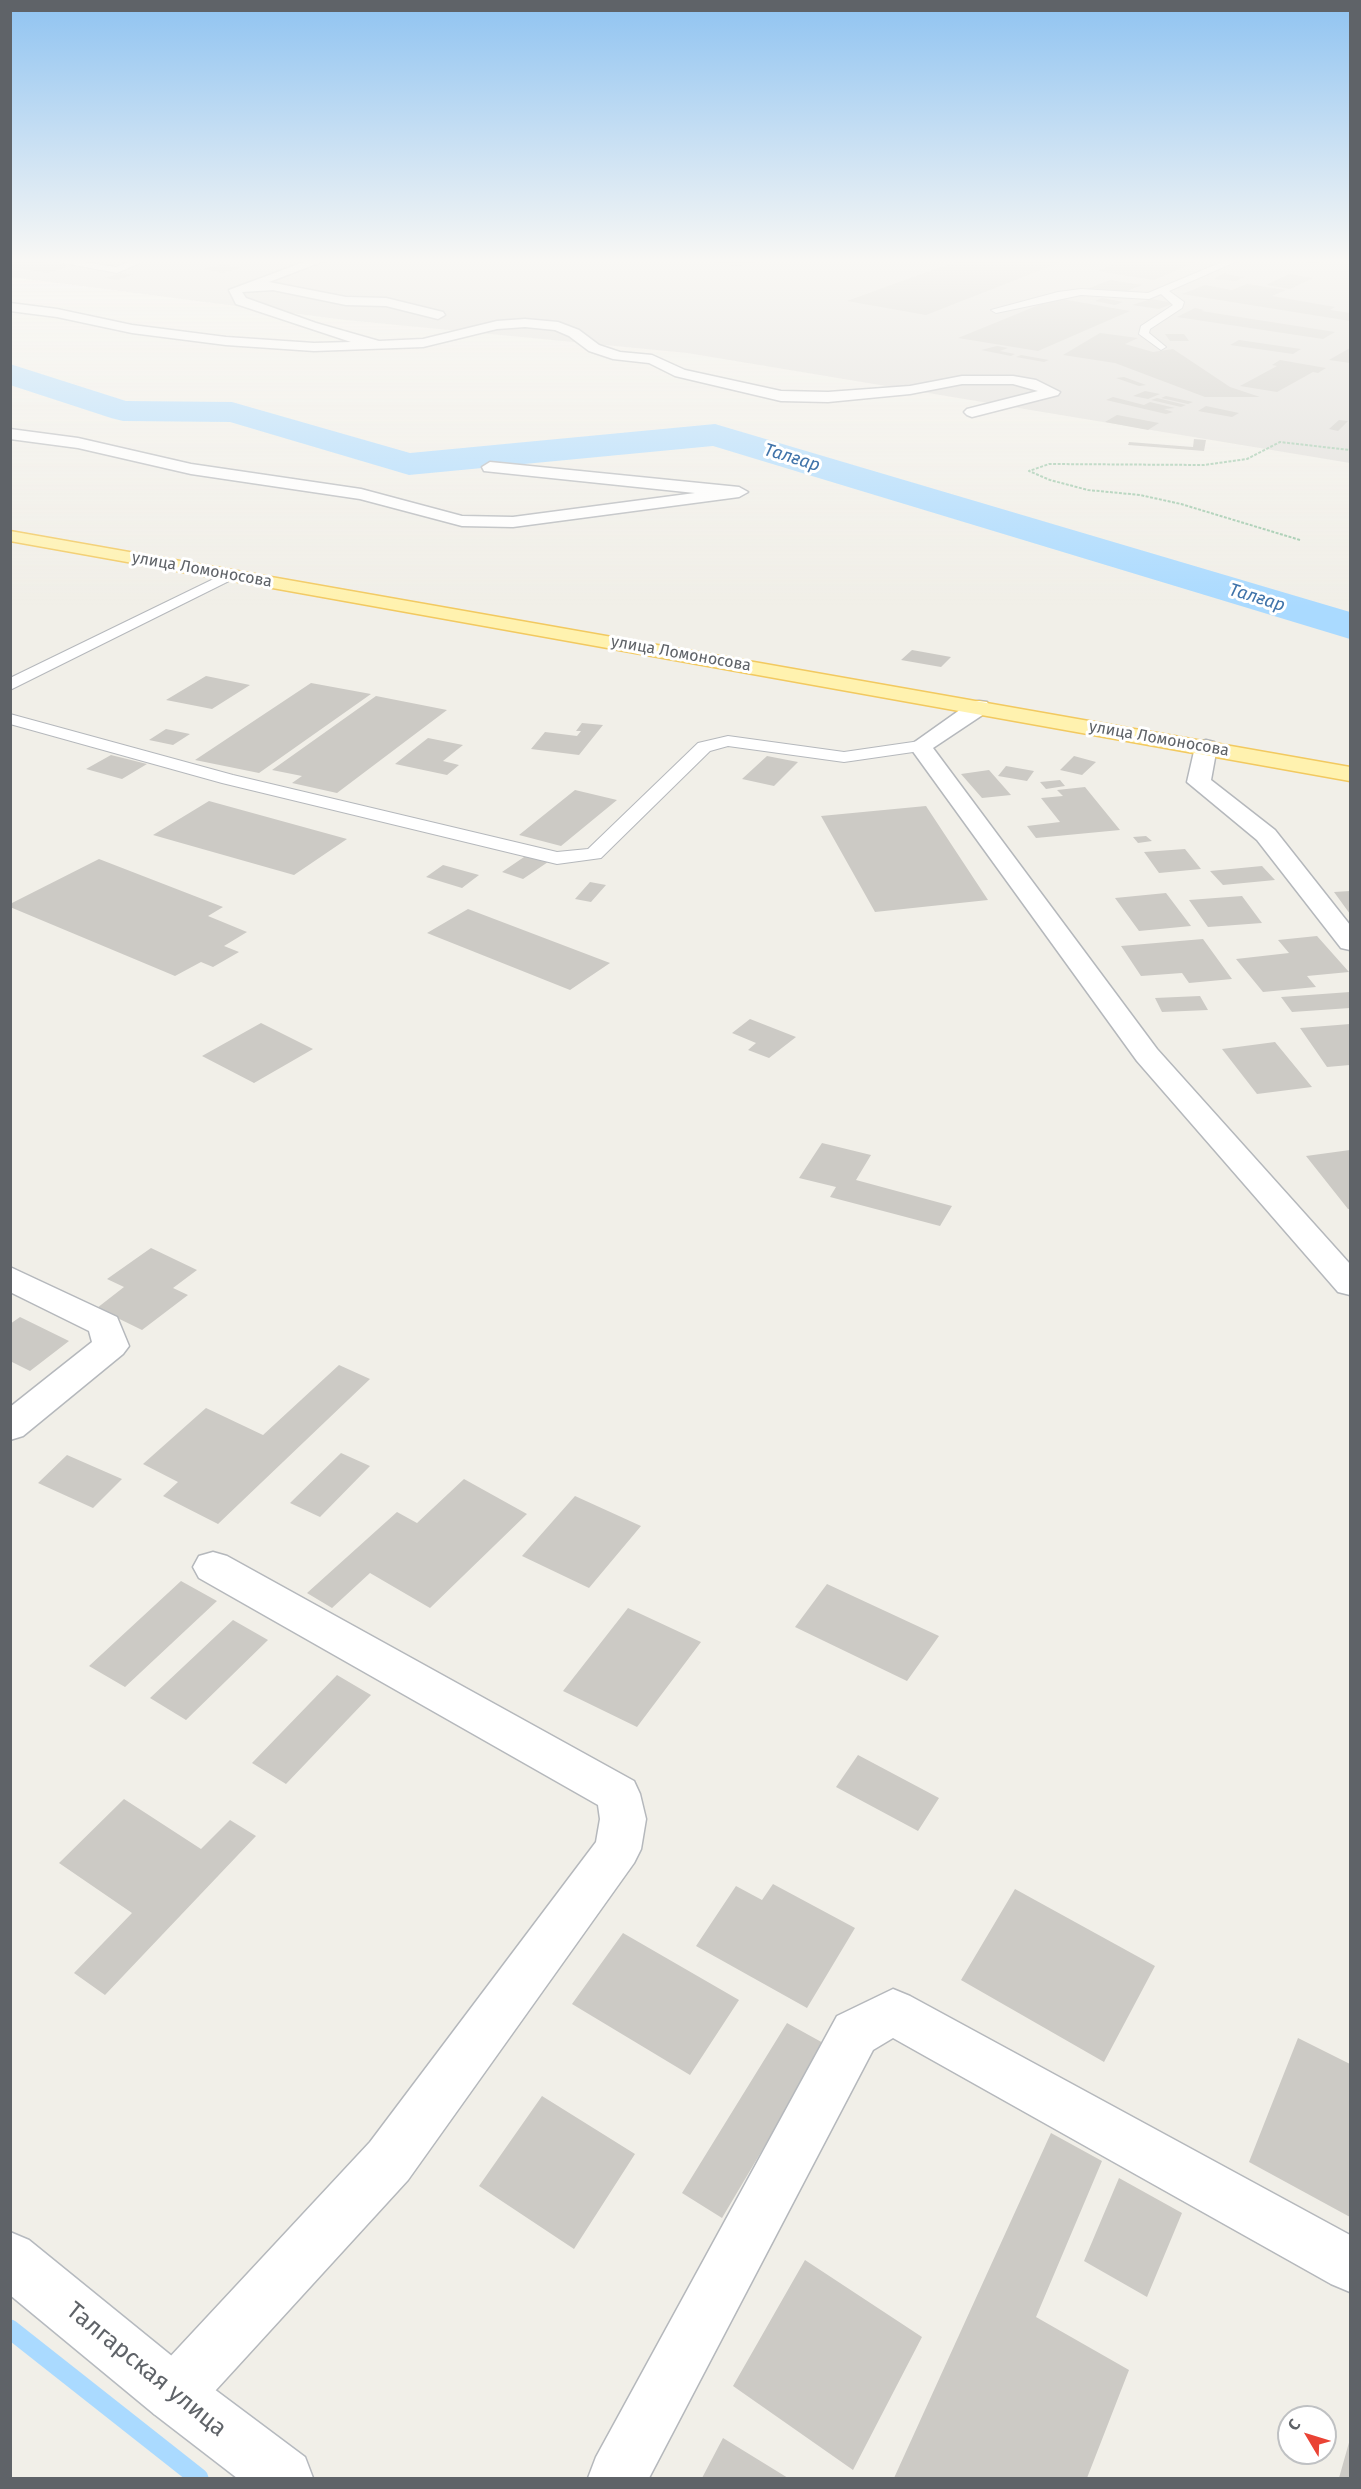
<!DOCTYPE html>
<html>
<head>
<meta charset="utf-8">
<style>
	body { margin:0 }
	#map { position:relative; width:1361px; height:2489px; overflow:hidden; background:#f1efe8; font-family:"Fira Sans",sans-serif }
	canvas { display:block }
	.frame { position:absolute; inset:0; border:12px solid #5f6368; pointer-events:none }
	.north { position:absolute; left:1277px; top:2405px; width:60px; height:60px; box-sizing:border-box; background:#fff; border:2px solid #bfc1c3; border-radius:50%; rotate:308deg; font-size:16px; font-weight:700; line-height:24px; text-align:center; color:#5f6368 }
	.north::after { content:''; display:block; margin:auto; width:21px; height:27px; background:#ea4335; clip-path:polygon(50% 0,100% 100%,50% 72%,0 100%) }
</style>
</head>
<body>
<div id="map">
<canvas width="1361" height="2489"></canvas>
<div class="frame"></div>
<div class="north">С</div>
</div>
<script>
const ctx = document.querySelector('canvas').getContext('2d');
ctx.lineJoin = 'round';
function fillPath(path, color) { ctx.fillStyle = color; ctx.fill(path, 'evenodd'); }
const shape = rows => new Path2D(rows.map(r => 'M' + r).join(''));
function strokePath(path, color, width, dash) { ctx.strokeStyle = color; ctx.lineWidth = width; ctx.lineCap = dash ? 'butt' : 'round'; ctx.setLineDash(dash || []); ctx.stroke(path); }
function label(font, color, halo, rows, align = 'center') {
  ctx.font = font + ' "Fira Sans",sans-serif'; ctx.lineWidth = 6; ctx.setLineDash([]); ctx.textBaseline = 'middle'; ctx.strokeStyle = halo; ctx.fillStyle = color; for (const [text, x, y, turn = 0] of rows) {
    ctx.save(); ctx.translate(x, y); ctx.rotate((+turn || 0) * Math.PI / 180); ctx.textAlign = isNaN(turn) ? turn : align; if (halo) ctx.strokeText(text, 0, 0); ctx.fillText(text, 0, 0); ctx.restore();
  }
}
const industrial = shape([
	[11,259,1350,259,1350,463,687,353,345,320,11,277]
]);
const stream = shape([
	[10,2329,199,2478]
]);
const river = shape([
	[10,364,126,401,232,402,410,453,715,424,1350,612,1350,639,713,446,409,475,230,422,123,421,111,418,10,385,10,364]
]);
const building = shape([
	[10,259,18,259,70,266,48,273,10,267],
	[700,259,740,259,756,262,738,267],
	[963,259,1069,259,926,315,847,301],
	[1111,259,1203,259,1154,280,1097,271,1117,263,1105,261],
	[1288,259,1325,259,1313,264],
	[223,264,242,268,222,273,203,269],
	[121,273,134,274,117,280,105,278],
	[1224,273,1230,275,1244,277,1236,281,1214,279],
	[1289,274,1313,278,1290,289,1266,285],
	[1110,280,1142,285,1119,294,1087,289],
	[1247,284,1286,290,1272,296,1335,307,1330,310,1350,313,1350,321,1182,294,1205,285,1232,290],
	[1056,298,1130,311,1038,351,958,338],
	[1102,298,1123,302,1115,305,1095,301],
	[1151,299,1174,303,1159,309,1132,305],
	[1195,308,1204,310,1201,311,1335,332,1323,339,1177,317],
	[1100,333,1138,338,1125,344,1153,352,1173,349,1230,387,1260,397,1205,397,1115,363,1063,355],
	[1165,334,1184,334,1189,341,1170,341],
	[1239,340,1301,349,1293,354,1230,345],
	[997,346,1008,348,1000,351,1015,354,1011,356,981,350],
	[1350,348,1350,363,1329,360],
	[1021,355,1049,360,1044,362,1016,357],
	[1280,360,1326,368,1318,373,1313,372,1277,392,1240,386,1277,366,1272,365],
	[1124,377,1146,385,1139,386,1116,378],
	[1145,391,1160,394,1148,399,1133,396],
	[1166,396,1193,402,1188,404,1161,398],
	[1113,397,1144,405,1150,402,1175,408,1164,409,1173,412,1166,414,1106,400],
	[1157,398,1186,405,1181,407,1151,400],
	[1206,406,1239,413,1232,417,1198,411],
	[1117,415,1159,423,1148,430,1105,422],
	[1339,420,1348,421,1338,431,1329,429],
	[1194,439,1206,440,1204,451,1128,445,1129,442,1193,447],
	[912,650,951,657,941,667,901,660],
	[206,676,250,685,212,709,166,700],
	[311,683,371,694,259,773,195,760],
	[376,696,447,710,337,793,292,783,302,776,272,770],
	[582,723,603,725,579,755,531,749,545,732,577,736,581,731,576,731],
	[166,729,190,734,173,745,149,740],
	[428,738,463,745,443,761,459,765,447,775,395,764],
	[111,755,147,764,122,779,86,769],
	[767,756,798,762,774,786,742,779],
	[1074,756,1096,762,1082,775,1060,770],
	[1006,766,1034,771,1027,781,998,776],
	[989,770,1011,795,982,798,961,774],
	[1060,780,1065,786,1046,789,1040,782],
	[1085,787,1120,830,1036,838,1027,826,1060,822,1041,798,1063,796,1057,790],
	[575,790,617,800,561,846,519,835],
	[209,801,347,839,294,875,153,835],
	[926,806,988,900,875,912,821,816],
	[1146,836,1152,841,1138,843,1133,837],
	[1185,849,1201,869,1159,873,1144,852],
	[527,855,548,862,523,879,502,872],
	[99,859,223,907,208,916,247,932,224,946,239,952,213,967,201,962,175,976,10,907,10,904],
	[443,865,479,875,462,888,426,877],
	[1262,866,1275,880,1223,885,1210,871],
	[590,882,606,885,591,902,575,899],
	[1350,891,1350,914,1334,892],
	[1166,893,1191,926,1139,931,1115,898],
	[1242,896,1262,923,1208,927,1189,900],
	[468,909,610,963,570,990,427,933],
	[1317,936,1349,972,1307,976,1316,987,1263,992,1236,959,1289,953,1278,940],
	[1203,939,1232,979,1189,983,1182,973,1141,976,1121,946],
	[1350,992,1350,1008,1292,1012,1281,997],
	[1200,996,1208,1010,1162,1012,1155,998],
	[750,1019,796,1037,769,1058,748,1050,756,1043,732,1033],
	[261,1023,313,1049,254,1083,202,1056],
	[1350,1024,1350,1065,1327,1067,1300,1028],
	[1275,1042,1312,1087,1257,1094,1222,1049],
	[822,1143,871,1155,856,1180,952,1206,940,1226,830,1197,836,1187,799,1178],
	[1350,1150,1350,1209,1348,1209,1306,1156],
	[151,1248,197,1270,173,1288,188,1295,142,1330,97,1308,124,1287,107,1279],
	[20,1317,69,1341,30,1371,10,1361,10,1324],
	[339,1365,370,1379,218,1524,163,1496,178,1482,143,1464,206,1408,263,1435],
	[341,1453,370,1466,320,1517,290,1503],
	[67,1455,122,1479,93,1508,38,1483],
	[464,1479,527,1514,430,1608,370,1573,332,1608,307,1593,397,1512,417,1523],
	[575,1496,641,1526,589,1588,522,1556],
	[181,1581,217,1601,125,1687,89,1666],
	[827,1584,939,1636,907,1681,795,1627],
	[628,1608,701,1642,637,1727,563,1691],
	[233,1620,268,1640,186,1720,150,1698],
	[337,1675,371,1695,286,1784,252,1763],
	[858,1755,939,1798,918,1831,836,1787],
	[124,1799,201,1849,230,1820,256,1836,105,1995,74,1973,132,1913,59,1863],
	[773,1884,855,1928,807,2008,696,1946,736,1886,762,1900],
	[1015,1889,1155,1966,1104,2062,961,1980],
	[623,1933,739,2000,690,2075,572,2004],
	[787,2023,825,2044,722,2218,682,2193],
	[1298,2038,1350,2064,1350,2217,1249,2162],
	[542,2096,635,2154,574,2249,479,2186],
	[1051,2133,1102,2161,1036,2317,1129,2370,1087,2478,894,2478],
	[1119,2178,1182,2213,1147,2297,1084,2261],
	[805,2260,922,2337,853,2470,733,2386],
	[723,2438,788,2478,702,2478],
	[1350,2439,1350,2478,1339,2478]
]);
const path = shape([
	[1300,540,1181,504,1140,495,1088,490,1050,480,1029,471,1049,464,1204,465,1247,459,1280,442,1350,450]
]);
const lane = shape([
	[42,259,64,259,116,267,136,259,149,259,117,273,42,259],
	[1229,259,1242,259,1169,291,1184,302,1182,308,1150,329,1149,333,1166,347,1161,350,1139,334,1141,326,1173,305,1161,294,1149,299,1081,295,996,313,991,310,1058,292,1081,289,1148,293,1229,259],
	[230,571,235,572,237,575,235,578,10,690,10,678,230,571],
	[10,714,233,775,557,852,588,849,698,743,728,736,844,752,920,741,929,746,920,751,844,762,728,746,710,751,601,858,557,864,222,783,10,724,10,714]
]);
const street = shape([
	[312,259,329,259,269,282,346,297,386,298,443,312,445,315,438,319,386,306,346,305,273,290,242,292,246,298,316,323,379,341,423,339,497,321,525,319,558,322,579,330,599,345,620,352,652,355,685,370,781,391,828,392,910,386,962,376,1013,376,1036,380,1060,392,1058,395,972,417,967,415,964,412,967,409,1038,391,1013,384,962,384,910,394,828,402,781,401,675,376,649,363,613,359,589,351,569,336,555,330,525,327,497,329,423,347,314,351,226,345,132,333,57,317,10,311,10,303,57,309,132,325,226,337,314,343,351,342,236,304,229,290,312,259],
	[10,429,78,438,191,464,361,489,462,516,513,517,695,493,484,471,482,467,490,462,739,487,748,492,739,497,513,527,462,526,360,499,191,474,78,448,10,439,10,429],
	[979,701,987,702,990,707,987,712,933,748,1157,1049,1350,1264,1350,1295,1338,1292,1137,1061,909,746,971,702,979,701],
	[1206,740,1214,742,1217,747,1211,780,1275,830,1350,925,1350,950,1341,948,1257,840,1187,782,1195,747,1198,742,1206,740],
	[10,1267,117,1317,129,1346,123,1354,23,1436,10,1440,10,1407,92,1342,89,1331,10,1292,10,1267],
	[213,1552,227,1556,634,1781,640,1794,646,1819,641,1849,634,1863,408,2180,194,2414,174,2423,154,2414,145,2394,154,2374,370,2142,596,1842,600,1819,598,1805,199,1578,193,1567,199,1556,213,1552],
	[893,1989,910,1996,1350,2235,1350,2292,1331,2284,893,2038,873,2050,649,2478,588,2478,596,2457,837,2016,893,1989]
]);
const secondary = shape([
	[10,2232,29,2240,194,2374,305,2457,313,2478,237,2478,154,2414,10,2295,10,2232]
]);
const primary = shape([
	[10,531,1350,767,1350,781,10,541,10,531]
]);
const farStreetnames = [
	["улица Ломоносова",202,570,10],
	["улица Ломоносова",681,654,10],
	["улица Ломоносова",1159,739,10]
];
const farWaternames = [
	["Талғар",792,458,17],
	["Талғар",1257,598,17]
];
const nearStreetnames = [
	["Талгарская улица",146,2370,39]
];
fillPath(industrial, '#e0deda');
strokePath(stream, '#aadaff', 19);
fillPath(river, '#aadaff');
fillPath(building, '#cccac5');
strokePath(lane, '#b5b8bc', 2);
strokePath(street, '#b5b8bc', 3);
strokePath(secondary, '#b6babf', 3);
strokePath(primary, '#f2c960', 3);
strokePath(path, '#9cc7a9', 2, [3, 1.5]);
fillPath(lane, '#fff');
fillPath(street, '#fff');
fillPath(secondary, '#fff');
fillPath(primary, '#fff2af');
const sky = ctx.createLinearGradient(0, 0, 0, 607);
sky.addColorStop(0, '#8fc3f1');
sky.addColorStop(0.43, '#f9f8f5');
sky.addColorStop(1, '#f9f8f500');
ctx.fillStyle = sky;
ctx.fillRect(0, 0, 1361, 607);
label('16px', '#5f6368', '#fff', farStreetnames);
label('italic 18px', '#4174aa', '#fff', farWaternames);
label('24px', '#5f6368', '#fff', nearStreetnames);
</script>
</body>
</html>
